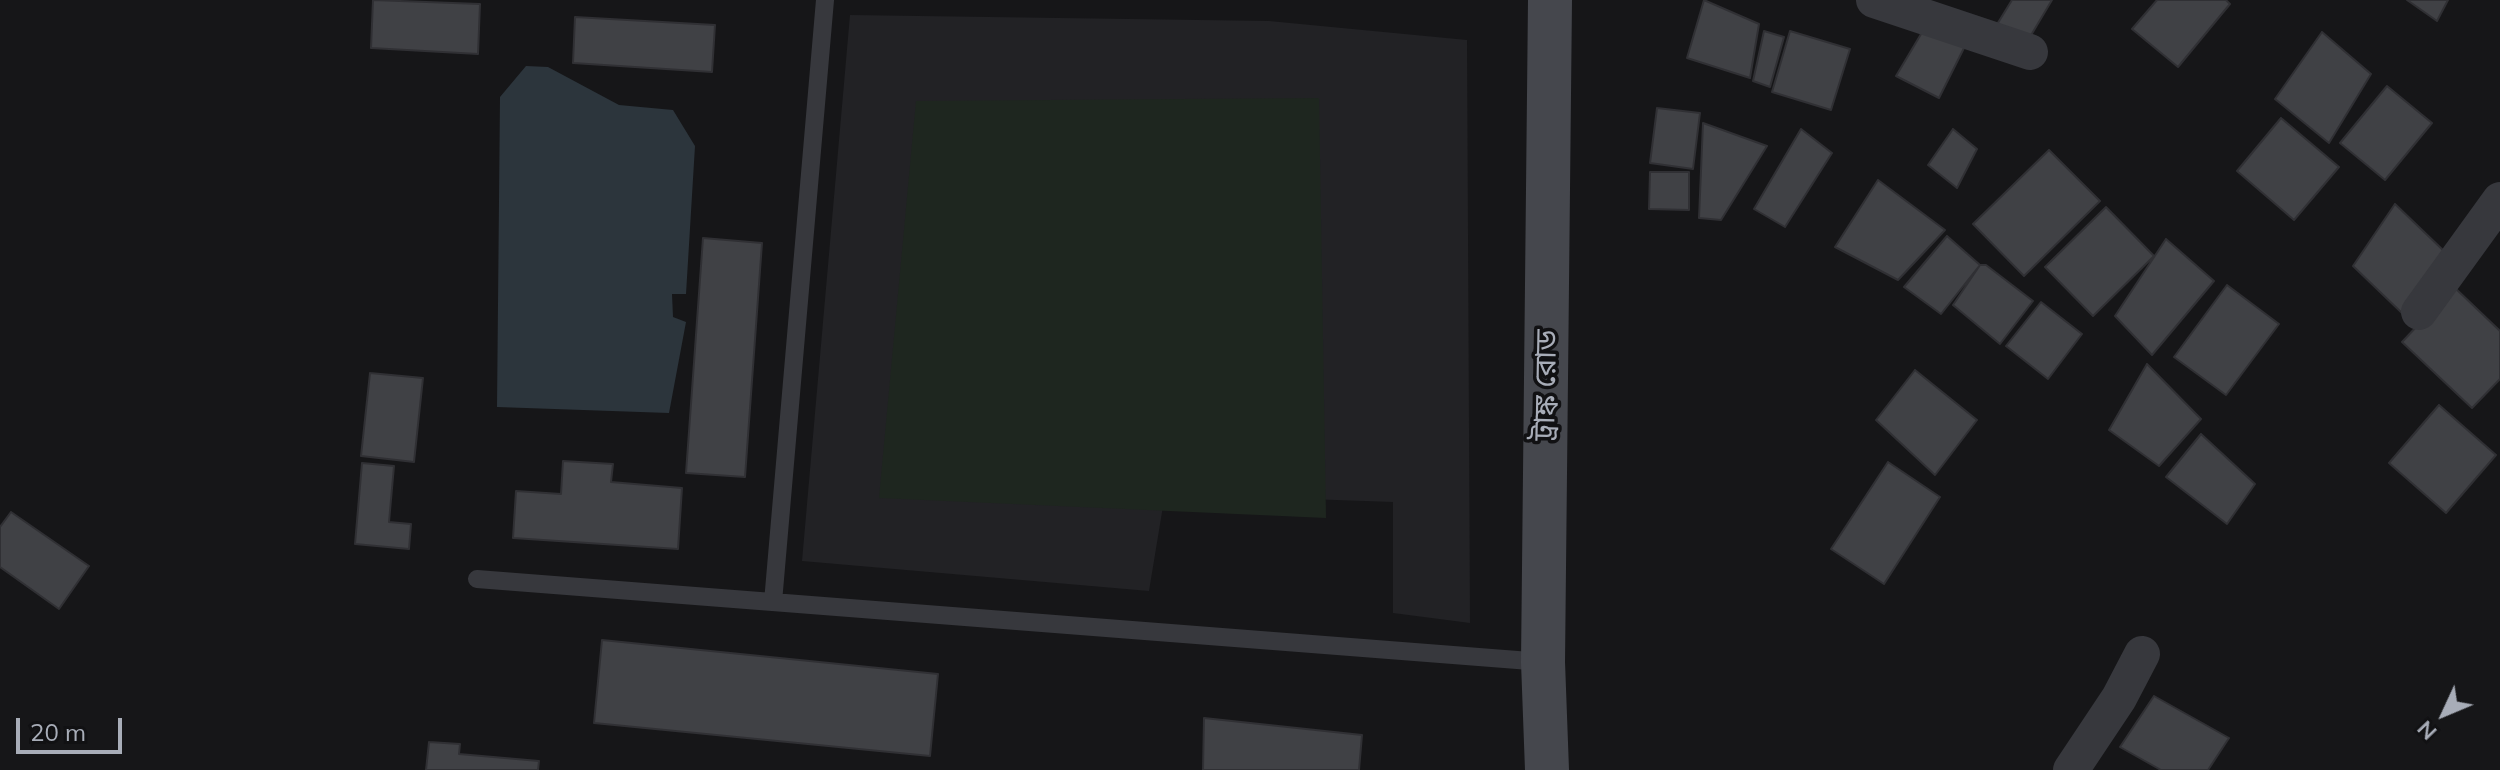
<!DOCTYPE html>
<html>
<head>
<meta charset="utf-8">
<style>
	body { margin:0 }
	#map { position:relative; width:2500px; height:770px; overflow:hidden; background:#161618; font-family:Mulish,sans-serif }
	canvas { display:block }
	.north { position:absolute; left:2404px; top:674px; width:80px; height:80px; -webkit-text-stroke:6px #111113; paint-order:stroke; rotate:226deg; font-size:22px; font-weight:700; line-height:32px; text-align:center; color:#a8adb8 }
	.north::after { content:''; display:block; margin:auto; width:28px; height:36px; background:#a8adb8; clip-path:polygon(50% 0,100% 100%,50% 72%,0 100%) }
	.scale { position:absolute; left:16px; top:718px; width:106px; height:36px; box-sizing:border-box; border:4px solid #a8adb8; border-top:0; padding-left:10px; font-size:24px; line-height:28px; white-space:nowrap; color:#a8adb8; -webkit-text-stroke:6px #111113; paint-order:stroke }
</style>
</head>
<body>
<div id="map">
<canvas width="2500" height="770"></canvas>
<div class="north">N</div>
<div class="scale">20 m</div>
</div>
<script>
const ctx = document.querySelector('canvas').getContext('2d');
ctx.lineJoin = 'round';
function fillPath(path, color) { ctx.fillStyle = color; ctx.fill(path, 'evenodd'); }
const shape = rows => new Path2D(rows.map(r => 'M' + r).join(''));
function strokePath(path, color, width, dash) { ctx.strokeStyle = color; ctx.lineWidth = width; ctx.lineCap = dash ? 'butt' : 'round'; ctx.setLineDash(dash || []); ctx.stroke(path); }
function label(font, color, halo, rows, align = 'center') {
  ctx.font = font + ' Mulish,"Noto Sans Bengali",sans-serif'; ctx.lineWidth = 7; ctx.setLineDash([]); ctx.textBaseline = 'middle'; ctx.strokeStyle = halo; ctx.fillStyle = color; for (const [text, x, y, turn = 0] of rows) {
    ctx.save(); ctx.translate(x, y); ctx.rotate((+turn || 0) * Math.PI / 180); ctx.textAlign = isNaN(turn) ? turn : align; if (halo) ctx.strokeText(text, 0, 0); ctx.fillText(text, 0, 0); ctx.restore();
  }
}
const built = shape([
	[850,15,1269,21,1467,40,1470,623,1393,613,1393,502,1165,494,1149,591,802,561]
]);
const green = shape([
	[1319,98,1326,518,879,498,916,101]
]);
const water = shape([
	[526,66,548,67,619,105,673,110,695,146,686,294,672,294,673,317,686,322,669,413,497,407,500,97]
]);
const building = shape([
	[373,0,480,4,478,54,371,48,373,0],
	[1704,0,1759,24,1750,78,1687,58,1704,0],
	[2012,0,2052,0,2027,42,1996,26,2012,0],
	[2157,0,2226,0,2230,4,2178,67,2132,29,2157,0],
	[2407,0,2448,0,2437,21,2407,0],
	[575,17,715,25,712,72,573,63,575,17],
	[1930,19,1967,42,1939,98,1896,76,1930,19],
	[1764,31,1784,37,1770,87,1753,81,1764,31],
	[1790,31,1850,49,1831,110,1772,92,1790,31],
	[2322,32,2371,74,2329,143,2275,99,2322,32],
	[2387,86,2432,123,2385,180,2340,143,2387,86],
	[1657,108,1700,113,1693,169,1650,163,1657,108],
	[2281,118,2339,167,2294,220,2237,171,2281,118],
	[1703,123,1767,146,1721,220,1699,218,1703,123],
	[1801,129,1832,153,1785,227,1754,209,1801,129],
	[1953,129,1977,149,1957,188,1928,165,1953,129],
	[2049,150,2100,201,2024,276,1973,224,2049,150],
	[1650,172,1689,172,1689,210,1649,209,1650,172],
	[1878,180,1945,230,1898,280,1835,247,1878,180],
	[2395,204,2445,252,2404,315,2353,266,2395,204],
	[2106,207,2154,256,2093,316,2045,267,2106,207],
	[1947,236,1980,265,1941,314,1904,287,1947,236],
	[703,238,762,243,745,477,686,473,703,238],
	[2166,239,2214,281,2152,355,2115,316,2166,239],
	[1980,265,1986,265,2033,301,2000,344,1953,305,1980,265],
	[2227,285,2279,324,2226,395,2174,357,2227,285],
	[2454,287,2500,331,2500,379,2472,408,2402,342,2454,287],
	[2041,302,2082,334,2048,379,2006,346,2041,302],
	[2147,364,2201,419,2159,466,2109,430,2147,364],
	[1915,370,1977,420,1935,475,1876,420,1915,370],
	[370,373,423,378,414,462,361,456,370,373],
	[2439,405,2496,455,2446,513,2389,463,2439,405],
	[2201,434,2255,484,2227,524,2166,477,2201,434],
	[563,461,613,464,611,482,682,488,678,549,513,538,516,491,561,494,563,461],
	[1888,462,1940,497,1884,584,1831,549,1888,462],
	[362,463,394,466,389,522,411,524,409,549,355,544,362,463],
	[11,512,89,566,59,609,0,567,0,527,11,512],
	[602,640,938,674,930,756,594,723,602,640],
	[2154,696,2229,738,2208,770,2161,770,2120,747,2154,696],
	[1204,718,1362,735,1359,770,1203,770,1204,718],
	[429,742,460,744,459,754,539,761,538,770,426,770,429,742]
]);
const service = shape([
	[477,579,1543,662],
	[773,602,825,0]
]);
const minor = shape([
	[1874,0,2030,52],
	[2419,312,2500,200],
	[2071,770,2119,698,2142,654]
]);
const secondary = shape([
	[1547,770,1543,662,1550,0]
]);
const streetNames = [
	["ট্রাঙ্ক রোড",1546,385,-89]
];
fillPath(built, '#222225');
fillPath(green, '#1e261f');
fillPath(water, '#2c353c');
fillPath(building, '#404145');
strokePath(building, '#303034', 2);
strokePath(service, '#37383d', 18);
strokePath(minor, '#37383d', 36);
strokePath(secondary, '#45474d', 44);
label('30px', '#a8adb8', '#111113', streetNames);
</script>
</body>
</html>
